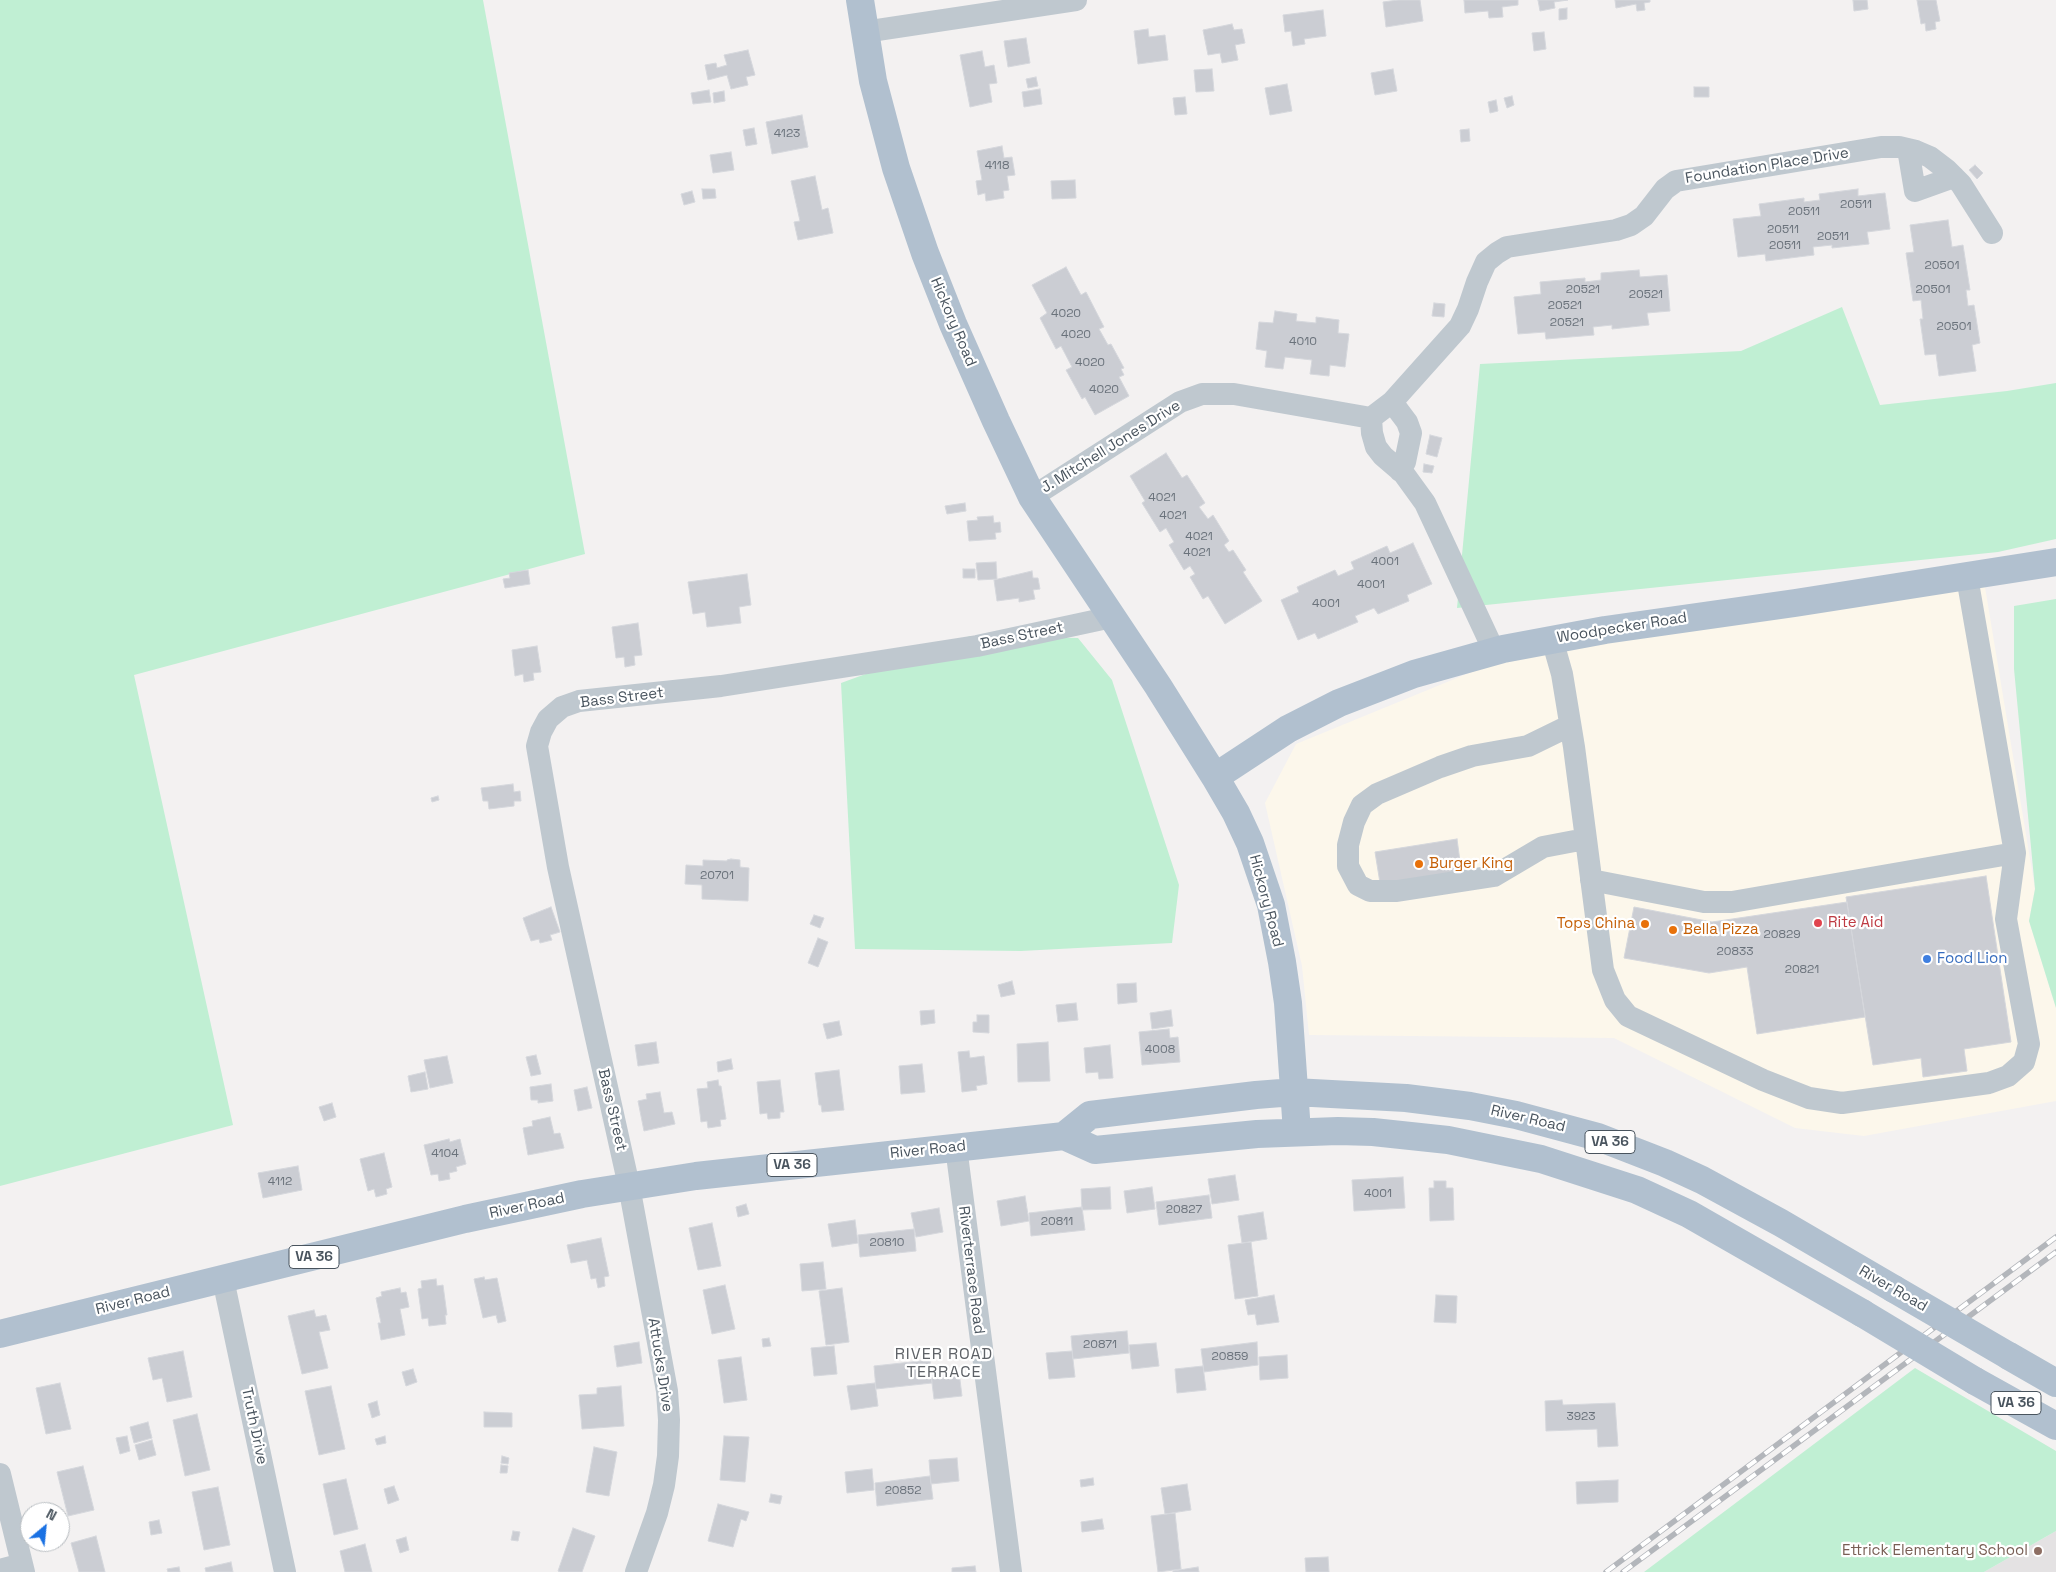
<!DOCTYPE html>
<html>
<head>
<meta charset="utf-8">
<style>
	body { margin:0 }
	#map { position:relative; width:2056px; height:1572px; overflow:hidden; background:#f3f1f1; font-family:"Space Grotesk",sans-serif }
	canvas { display:block }
	.north { position:absolute; left:20px; top:1502px; width:50px; height:50px; box-sizing:border-box; background:#fff; border:1px solid #b6bbbf; border-radius:50%; rotate:28deg; font-size:14px; font-weight:700; line-height:20px; text-align:center; color:#49545e }
	.north::after { content:''; display:block; margin:auto; width:18px; height:22px; background:#1a71e3; clip-path:polygon(50% 0,100% 100%,50% 72%,0 100%) }
</style>
</head>
<body>
<div id="map">
<canvas width="2056" height="1572"></canvas>
<div class="north">N</div>
</div>
<script>
const ctx = document.querySelector('canvas').getContext('2d');
ctx.lineJoin = 'round';
function fillPath(path, color) { ctx.fillStyle = color; ctx.fill(path, 'evenodd'); }
const shape = rows => new Path2D(rows.map(r => 'M' + r).join(''));
function strokePath(path, color, width, dash) { ctx.strokeStyle = color; ctx.lineWidth = width; ctx.lineCap = dash ? 'butt' : 'round'; ctx.setLineDash(dash || []); ctx.stroke(path); }
function label(font, color, halo, rows, align = 'center') {
  ctx.font = font + ' "Space Grotesk",sans-serif'; ctx.lineWidth = 4.5; ctx.setLineDash([]); ctx.textBaseline = 'middle'; ctx.strokeStyle = halo; ctx.fillStyle = color; for (const [text, x, y, turn = 0] of rows) {
    ctx.save(); ctx.translate(x, y); ctx.rotate((+turn || 0) * Math.PI / 180); ctx.textAlign = isNaN(turn) ? turn : align; if (halo) ctx.strokeText(text, 0, 0); ctx.fillText(text, 0, 0); ctx.restore();
  }
}
const commercial = shape([
	[1983,575,2035,889,2029,921,2056,1008,2056,1101,1864,1136,1795,1128,1614,1038,1309,1035,1302,966,1265,803,1296,744,1552,639]
]);
const education = shape([
	[2056,1531,2056,1572,1984,1572]
]);
const green = shape([
	[0,0,483,0,585,554,134,675,233,1125,0,1186],
	[1842,307,1880,405,2007,391,2056,383,2056,539,1998,552,1457,608,1480,364,1741,351],
	[2056,599,2056,1008,2029,921,2035,889,2014,669,2014,606],
	[970,636,1078,638,1112,680,1179,885,1172,943,1021,951,855,949,841,683],
	[1915,1368,2056,1451,2056,1531,1984,1572,1644,1572]
]);
const building = shape([
	[1398,0,1420,0,1423,21,1386,27,1383,2,1398,0],
	[1464,0,1518,0,1518,5,1502,7,1503,17,1489,18,1488,11,1465,13,1464,0],
	[1538,0,1568,0,1554,2,1555,8,1540,11,1538,0],
	[1615,0,1650,0,1650,2,1644,3,1645,10,1637,11,1636,4,1616,8,1615,0],
	[1853,0,1867,0,1868,9,1854,11,1853,0],
	[1917,0,1936,0,1940,21,1935,22,1936,29,1926,31,1925,23,1921,24,1917,0],
	[1567,8,1567,19,1559,20,1559,9,1567,8],
	[1323,10,1326,36,1304,39,1305,44,1293,46,1291,31,1285,32,1283,15,1323,10],
	[1232,24,1234,30,1242,29,1245,43,1235,45,1238,60,1222,63,1220,53,1208,55,1203,30,1232,24],
	[1148,29,1149,37,1165,35,1168,60,1138,64,1134,31,1148,29],
	[1544,32,1546,49,1534,51,1532,33,1544,32],
	[1026,38,1030,63,1008,67,1004,41,1026,38],
	[748,50,755,75,746,77,748,85,731,89,727,75,708,80,705,65,716,63,717,68,727,65,724,55,748,50],
	[982,51,985,67,994,65,997,83,989,84,992,102,970,107,960,55,982,51],
	[1212,69,1214,91,1196,92,1194,70,1212,69],
	[1393,69,1397,91,1375,95,1371,73,1393,69],
	[1036,77,1038,86,1028,88,1026,79,1036,77],
	[1287,84,1292,111,1270,115,1265,88,1287,84],
	[1694,87,1709,87,1709,97,1694,97,1694,87],
	[1040,89,1042,104,1024,107,1022,92,1040,89],
	[709,90,711,102,693,104,691,93,709,90],
	[724,91,725,101,714,103,713,93,724,91],
	[1512,96,1514,105,1507,108,1504,98,1512,96],
	[1185,97,1187,114,1175,115,1173,98,1185,97],
	[1496,100,1498,111,1490,113,1488,102,1496,100],
	[802,115,808,147,772,154,766,122,802,115],
	[754,128,757,144,746,146,743,130,754,128],
	[1469,129,1470,141,1461,142,1460,130,1469,129],
	[1002,146,1004,158,1012,157,1015,175,1007,176,1009,190,1003,191,1004,198,986,201,985,193,978,195,976,181,982,180,977,151,1002,146],
	[731,152,734,170,713,173,710,155,731,152],
	[1975,165,1983,173,1977,179,1969,170,1975,165],
	[815,176,822,210,828,208,833,233,798,240,794,222,800,221,791,181,815,176],
	[1075,180,1076,198,1052,199,1051,181,1075,180],
	[702,189,715,189,716,198,703,199,702,189],
	[1858,189,1858,196,1885,193,1890,229,1867,232,1869,244,1832,248,1832,245,1813,247,1814,255,1766,261,1765,254,1738,257,1733,219,1761,216,1759,204,1804,198,1804,202,1820,200,1819,194,1858,189],
	[692,191,695,202,684,205,681,194,692,191],
	[1948,220,1952,247,1963,245,1970,290,1966,290,1968,306,1974,305,1980,343,1972,345,1976,371,1939,376,1936,354,1925,355,1920,319,1923,319,1921,300,1913,301,1906,253,1914,252,1910,225,1948,220],
	[1066,267,1081,295,1086,292,1104,327,1099,329,1108,345,1111,344,1124,368,1121,369,1124,375,1119,377,1129,396,1095,415,1085,397,1082,399,1066,370,1072,367,1061,346,1056,349,1040,318,1047,313,1032,285,1066,267],
	[1639,270,1640,277,1667,275,1670,311,1647,313,1649,325,1612,329,1612,325,1593,327,1594,335,1546,339,1545,332,1518,334,1514,297,1541,294,1540,282,1585,278,1585,282,1601,280,1601,273,1639,270],
	[1434,303,1445,304,1444,317,1432,316,1434,303],
	[1275,311,1297,314,1296,321,1316,323,1316,317,1339,320,1338,333,1349,334,1345,367,1330,365,1329,376,1310,374,1312,360,1285,357,1283,369,1265,367,1267,351,1256,349,1259,322,1273,323,1275,311],
	[1430,435,1442,438,1437,457,1426,454,1430,435],
	[1166,453,1182,478,1187,475,1205,503,1199,507,1208,519,1213,515,1229,541,1224,545,1229,552,1233,550,1246,570,1243,572,1262,601,1225,624,1208,596,1203,599,1190,577,1195,574,1190,566,1184,570,1169,545,1174,542,1166,528,1160,532,1142,503,1145,501,1130,476,1166,453],
	[1424,464,1434,466,1432,473,1423,472,1424,464],
	[965,503,966,511,947,514,945,506,965,503],
	[993,516,994,523,1000,522,1001,532,995,533,996,539,969,541,967,521,978,520,977,517,993,516],
	[1413,543,1432,584,1407,595,1409,601,1378,614,1374,608,1355,616,1358,622,1318,639,1315,633,1298,640,1281,600,1299,592,1297,587,1335,570,1338,576,1354,569,1351,562,1387,546,1390,553,1413,543],
	[996,562,997,579,978,580,976,563,996,562],
	[963,569,975,569,975,578,963,578,963,569],
	[528,570,530,584,505,588,503,579,510,578,509,573,528,570],
	[1032,571,1033,578,1038,578,1040,589,1033,590,1035,599,1019,602,1019,598,997,601,994,580,1032,571],
	[747,574,751,605,739,607,741,623,707,627,705,612,693,614,688,582,747,574],
	[638,623,642,655,634,656,635,665,625,667,624,657,616,658,612,627,638,623],
	[537,646,541,672,533,673,534,680,524,682,523,674,515,676,512,650,537,646],
	[513,784,514,792,520,791,521,801,514,801,514,806,489,809,488,801,483,801,481,788,513,784],
	[438,796,439,800,432,802,431,798,438,796],
	[1457,839,1462,876,1381,889,1375,852,1457,839],
	[731,859,740,860,740,867,749,868,748,901,702,899,702,885,685,884,686,865,703,866,703,860,727,861,727,860,731,859],
	[1986,876,2011,1042,1964,1049,1967,1071,1923,1077,1921,1058,1873,1065,1846,897,1986,876],
	[1847,902,1865,1017,1757,1034,1747,967,1709,973,1624,958,1634,907,1712,922,1847,902],
	[551,907,560,932,550,935,552,940,540,943,539,939,531,941,523,918,551,907],
	[814,915,824,918,820,928,810,924,814,915],
	[818,938,828,942,818,967,808,963,818,938],
	[1012,981,1015,994,1001,997,998,985,1012,981],
	[1136,983,1137,1002,1118,1004,1117,984,1136,983],
	[1076,1003,1078,1020,1058,1022,1056,1005,1076,1003],
	[934,1010,935,1023,921,1025,920,1011,934,1010],
	[1171,1010,1173,1026,1152,1029,1150,1013,1171,1010],
	[977,1015,989,1015,989,1033,973,1032,973,1022,977,1022,977,1015],
	[839,1021,842,1035,827,1039,823,1024,839,1021],
	[1169,1029,1170,1038,1178,1037,1180,1062,1142,1065,1139,1032,1169,1029],
	[656,1042,659,1063,638,1066,635,1045,656,1042],
	[1048,1042,1050,1081,1018,1082,1017,1044,1048,1042],
	[1110,1045,1113,1078,1099,1079,1098,1072,1086,1073,1084,1048,1110,1045],
	[969,1051,970,1058,984,1056,987,1084,976,1086,977,1090,962,1092,958,1052,969,1051],
	[536,1055,541,1074,531,1076,526,1057,536,1055],
	[447,1056,453,1083,430,1088,424,1060,447,1056],
	[731,1059,733,1069,718,1072,717,1062,731,1059],
	[922,1064,925,1092,901,1094,899,1066,922,1064],
	[839,1070,844,1110,822,1112,821,1105,819,1105,815,1073,839,1070],
	[425,1072,428,1089,411,1092,408,1076,425,1072],
	[718,1080,719,1086,721,1086,726,1119,720,1120,721,1126,708,1128,707,1121,701,1122,697,1089,708,1088,707,1082,718,1080],
	[780,1080,784,1112,780,1112,780,1118,768,1119,767,1113,760,1114,757,1082,780,1080],
	[551,1084,553,1101,538,1103,538,1100,531,1100,530,1087,551,1084],
	[587,1087,592,1108,578,1111,574,1090,587,1087],
	[660,1092,664,1113,672,1112,675,1124,644,1131,638,1101,647,1099,646,1094,660,1092],
	[332,1103,336,1117,324,1121,319,1107,332,1103],
	[550,1117,554,1134,560,1133,564,1148,528,1155,523,1128,533,1126,532,1121,550,1117],
	[449,1139,450,1142,460,1139,466,1164,456,1167,457,1171,449,1173,450,1179,439,1181,438,1174,431,1175,424,1145,449,1139],
	[384,1153,392,1187,386,1189,387,1194,376,1197,374,1189,368,1191,360,1159,384,1153],
	[298,1166,302,1190,263,1198,258,1173,298,1166],
	[1235,1175,1239,1200,1212,1204,1208,1179,1235,1175],
	[1403,1177,1405,1208,1354,1211,1352,1180,1403,1177],
	[1434,1181,1446,1181,1446,1188,1453,1188,1454,1220,1430,1221,1429,1188,1434,1188,1434,1181],
	[1110,1187,1111,1209,1082,1210,1081,1189,1110,1187],
	[1152,1187,1155,1209,1127,1213,1124,1191,1152,1187],
	[1209,1195,1212,1218,1159,1225,1156,1202,1209,1195],
	[1025,1196,1029,1221,1001,1226,997,1201,1025,1196],
	[746,1204,749,1214,738,1217,736,1207,746,1204],
	[1082,1207,1085,1230,1031,1236,1029,1213,1082,1207],
	[939,1208,943,1232,916,1237,911,1213,939,1208],
	[1263,1212,1267,1239,1242,1243,1238,1216,1263,1212],
	[855,1220,858,1243,832,1247,828,1224,855,1220],
	[712,1223,721,1266,698,1270,689,1228,712,1223],
	[914,1229,916,1251,860,1257,858,1235,914,1229],
	[601,1238,609,1276,604,1277,605,1286,598,1288,596,1278,591,1279,587,1260,571,1263,567,1245,601,1238],
	[1251,1242,1258,1296,1235,1299,1228,1245,1251,1242],
	[823,1262,826,1289,802,1291,800,1264,823,1262],
	[484,1277,485,1280,497,1278,506,1321,498,1323,496,1315,483,1318,474,1279,484,1277],
	[436,1279,437,1286,443,1285,447,1315,445,1315,446,1324,429,1326,428,1318,422,1319,418,1289,422,1288,421,1281,436,1279],
	[725,1285,735,1329,712,1334,703,1290,725,1285],
	[400,1288,401,1293,406,1292,409,1307,400,1309,405,1335,381,1340,378,1323,381,1323,376,1298,382,1296,381,1292,400,1288],
	[842,1288,849,1342,826,1345,819,1291,842,1288],
	[1274,1295,1279,1322,1257,1325,1255,1314,1248,1315,1245,1300,1274,1295],
	[1436,1295,1457,1296,1456,1323,1434,1322,1436,1295],
	[314,1310,316,1317,326,1315,330,1330,319,1332,328,1368,302,1374,288,1316,314,1310],
	[1127,1331,1129,1353,1073,1359,1071,1336,1127,1331],
	[769,1338,771,1346,763,1347,762,1339,769,1338],
	[639,1342,642,1363,617,1367,614,1346,639,1342],
	[1257,1342,1258,1365,1204,1372,1201,1349,1257,1342],
	[1156,1343,1159,1366,1132,1369,1129,1345,1156,1343],
	[834,1346,837,1374,814,1376,811,1348,834,1346],
	[183,1351,192,1397,167,1402,162,1378,153,1380,148,1358,183,1351],
	[1072,1351,1075,1377,1049,1379,1046,1353,1072,1351],
	[1287,1355,1288,1378,1260,1380,1259,1357,1287,1355],
	[741,1357,747,1400,724,1403,718,1360,741,1357],
	[930,1360,932,1383,876,1389,874,1366,930,1360],
	[1203,1366,1206,1390,1177,1393,1175,1369,1203,1366],
	[413,1369,417,1382,406,1386,402,1372,413,1369],
	[959,1372,962,1396,934,1399,931,1375,959,1372],
	[60,1383,71,1429,46,1434,36,1388,60,1383],
	[875,1383,878,1406,851,1410,847,1386,875,1383],
	[331,1386,345,1449,319,1455,305,1391,331,1386],
	[621,1386,624,1426,582,1429,579,1395,597,1394,597,1388,621,1386],
	[1562,1400,1563,1405,1615,1403,1618,1446,1598,1447,1597,1429,1546,1431,1545,1401,1562,1400],
	[377,1401,380,1415,372,1418,368,1404,377,1401],
	[484,1412,512,1413,512,1427,484,1427,484,1412],
	[197,1414,210,1470,185,1476,173,1420,197,1414],
	[148,1422,152,1438,134,1443,130,1427,148,1422],
	[127,1436,130,1451,120,1454,116,1438,127,1436],
	[385,1436,386,1443,377,1445,375,1439,385,1436],
	[724,1436,749,1437,745,1482,720,1480,724,1436],
	[152,1440,156,1455,139,1460,135,1445,152,1440],
	[594,1447,617,1452,609,1496,586,1492,594,1447],
	[502,1456,509,1458,508,1464,501,1463,502,1456],
	[957,1458,959,1481,931,1484,929,1460,957,1458],
	[501,1465,508,1466,507,1473,500,1473,501,1465],
	[83,1466,94,1510,68,1516,57,1472,83,1466],
	[872,1469,874,1490,847,1493,845,1472,872,1469],
	[930,1476,933,1499,877,1506,875,1483,930,1476],
	[1093,1478,1094,1485,1081,1487,1080,1480,1093,1478],
	[346,1479,358,1529,334,1535,323,1484,346,1479],
	[1618,1480,1618,1502,1577,1504,1576,1482,1618,1480],
	[1187,1484,1191,1510,1165,1514,1161,1488,1187,1484],
	[394,1486,399,1500,388,1504,384,1489,394,1486],
	[218,1487,230,1545,204,1550,192,1492,218,1487],
	[771,1494,782,1496,780,1504,769,1502,771,1494],
	[718,1504,749,1512,746,1521,741,1519,733,1547,708,1541,718,1504],
	[1175,1513,1181,1569,1158,1572,1151,1516,1175,1513],
	[1102,1519,1104,1529,1082,1532,1081,1522,1102,1519],
	[159,1520,162,1533,151,1535,149,1522,159,1520],
	[573,1528,595,1536,582,1572,560,1572,558,1571,573,1528],
	[513,1531,520,1532,518,1541,511,1540,513,1531],
	[96,1536,105,1572,79,1572,71,1543,96,1536],
	[406,1537,409,1550,400,1553,396,1540,406,1537],
	[365,1544,372,1572,345,1572,340,1551,365,1544],
	[1328,1557,1329,1572,1306,1572,1305,1558,1328,1557],
	[231,1562,233,1572,206,1572,205,1568,231,1562],
	[975,1566,976,1572,952,1572,952,1568,975,1566],
	[179,1567,180,1572,168,1572,167,1569,179,1567],
	[1198,1567,1199,1572,1173,1572,1173,1571,1198,1567]
]);
const minor = shape([
	[864,32,1076,0],
	[1908,149,1915,191,1954,177],
	[1392,402,1407,422,1411,433,1405,462,1400,471],
	[1371,418,1392,402,1460,326,1468,309,1477,282,1486,262,1497,253,1507,247,1616,230,1631,225,1644,216,1665,189,1676,181,1881,147,1899,147,1916,151,1930,157,1947,170,1961,184,1992,233],
	[1032,497,1180,402,1202,394,1234,394,1371,418,1372,433,1376,447,1383,456,1404,474,1425,503,1494,651],
	[1552,639,1562,674,1574,747,1603,970,1615,1000,1628,1016,1763,1080,1809,1098,1842,1103,1989,1083,2008,1076,2024,1062,2029,1044,2006,919,2015,853,1967,577],
	[1569,726,1528,746,1472,756,1440,767,1377,794,1362,805,1354,822,1348,845,1348,866,1358,885,1370,891,1397,891,1494,876,1543,847,1585,839],
	[1591,880,1704,902,1732,902,2015,853],
	[956,1147,1011,1572],
	[223,1279,285,1572],
	[0,1474,24,1572],
	[0,1570,22,1564],
	[636,1572,657,1513,664,1485,668,1456,669,1420,667,1391,629,1186,558,867,537,746,541,732,548,719,562,707,579,701,721,686,977,646,1112,617]
]);
const major = shape([
	[860,0,873,81,896,168,925,253,953,324,996,421,1032,497,1158,686,1215,777,1236,813,1250,843,1271,905,1282,962,1288,1003,1297,1132],
	[1215,777,1288,729,1339,703,1414,674,1503,649,1605,630,1795,603,2056,562],
	[1064,1136,1095,1150,1257,1134,1338,1131,1373,1132,1448,1140,1541,1159,1637,1190,1689,1214,1862,1313],
	[0,1334,465,1219,582,1194,696,1176,1064,1136,1090,1115,1256,1095,1294,1092,1406,1098,1470,1106,1516,1115,1598,1137,1665,1163,1702,1180,1781,1223,1894,1289],
	[2009,1356,2056,1383],
	[1975,1381,2056,1426]
]);
const rail = shape([
	[1606,1572,2056,1237],
	[1623,1572,2056,1252]
]);
const majorBridge = shape([
	[1894,1289,2009,1356],
	[1862,1313,1975,1381]
]);
const markers = [
	[1419,864,5,"#e8710a"],
	[1818,923,5,"#e0444e"],
	[1645,924,5,"#e8710a"],
	[1673,930,5,"#e8710a"],
	[1927,959,5,"#3f7fe0"],
	[2038,1551,5,"#8d6e63"]
];
const numberNames = [
	["4123",787,134],
	["4118",997,166],
	["20511",1856,205],
	["20511",1804,212],
	["20511",1783,230],
	["20511",1833,237],
	["20511",1785,246],
	["20501",1942,266],
	["20521",1583,290],
	["20501",1933,290],
	["20521",1646,295],
	["20521",1565,306],
	["4020",1066,314],
	["20521",1567,323],
	["20501",1954,327],
	["4020",1076,335],
	["4010",1303,342],
	["4020",1090,363],
	["4020",1104,390],
	["4021",1162,498],
	["4021",1173,516],
	["4021",1199,537],
	["4021",1197,553],
	["4001",1385,562],
	["4001",1371,585],
	["4001",1326,604],
	["20701",717,876],
	["20829",1782,935],
	["20833",1735,952],
	["20821",1802,970],
	["4008",1160,1050],
	["4104",445,1154],
	["4112",280,1182],
	["4001",1378,1194],
	["20827",1184,1210],
	["20811",1057,1222],
	["20810",887,1243],
	["20871",1100,1345],
	["20859",1230,1357],
	["3923",1581,1417],
	["20852",903,1491]
];
const shields = [
	[1610,1142,50],
	[792,1165,50],
	[314,1257,50],
	[2016,1403,50]
];
const shieldNames = [
	["VA 36",1610,1142],
	["VA 36",792,1165],
	["VA 36",314,1257],
	["VA 36",2016,1403]
];
const streetNames = [
	["Foundation Place Drive",1767,166,-9],
	["Hickory Road",953,322,67],
	["J. Mitchell Jones Drive",1111,447,-32],
	["Woodpecker Road",1622,628,-9],
	["Bass Street",1022,636,-12],
	["Bass Street",622,698,-7],
	["Hickory Road",1266,901,75],
	["Bass Street",612,1110,77],
	["River Road",1528,1119,13],
	["River Road",928,1150,-6],
	["River Road",527,1206,-12],
	["Riverterrace Road",971,1270,83],
	["River Road",1893,1289,30],
	["River Road",133,1301,-14],
	["Attucks Drive",660,1365,81],
	["Truth Drive",254,1426,78]
];
const foodNames = [
	["Burger King",1429,864],
	["Tops China",1635,924,"right"],
	["Bella Pizza",1683,930]
];
const healthNames = [
	["Rite Aid",1828,923]
];
const shopNames = [
	["Food Lion",1937,959]
];
const educationNames = [
	["Ettrick Elementary School",2028,1551]
];
const neighbourhoodNames = [
	["RIVER ROAD",944,1355],
	["TERRACE",944,1373]
];
fillPath(commercial, '#fcf7eb');
fillPath(education, '#e4e2e3');
fillPath(green, '#c0efd3');
fillPath(building, '#cbcdd3');
strokePath(building, '#d5d7dc', 1);
strokePath(minor, '#bfc8cf', 22);
strokePath(major, '#b1c0cf', 28);
strokePath(rail, '#b3b6bb', 5.5);
strokePath(rail, '#fff', 4, [11]);
strokePath(majorBridge, '#b1c0cf', 28);
for (const [x, y, r, color] of markers) { const dot = new Path2D(); dot.arc(x, y, r, 0, 2 * Math.PI); ctx.fillStyle = color; ctx.fill(dot); strokePath(dot, '#fff', 2); }
label('12px', '#6a727b', null, numberNames);
for (const [x, y, w] of shields) { const box = new Path2D(); box.roundRect(x - w / 2, y - 11.5, w, 23, 4); ctx.fillStyle = '#fff'; ctx.fill(box); strokePath(box, '#49545e', 1); }
label('bold 14px', '#49545e', null, shieldNames);
label('15px', '#49545e', '#fff', streetNames);
label('15px', '#c56008', '#fff', foodNames, 'left');
label('15px', '#be3a42', '#fff', healthNames, 'left');
label('15px', '#366cbe', '#fff', shopNames, 'left');
label('15px', '#785e54', '#fff', educationNames, 'right');
ctx.letterSpacing = '1px';
label('16px', '#5d6166', '#fff', neighbourhoodNames);
ctx.letterSpacing = '0px';
</script>
</body>
</html>
